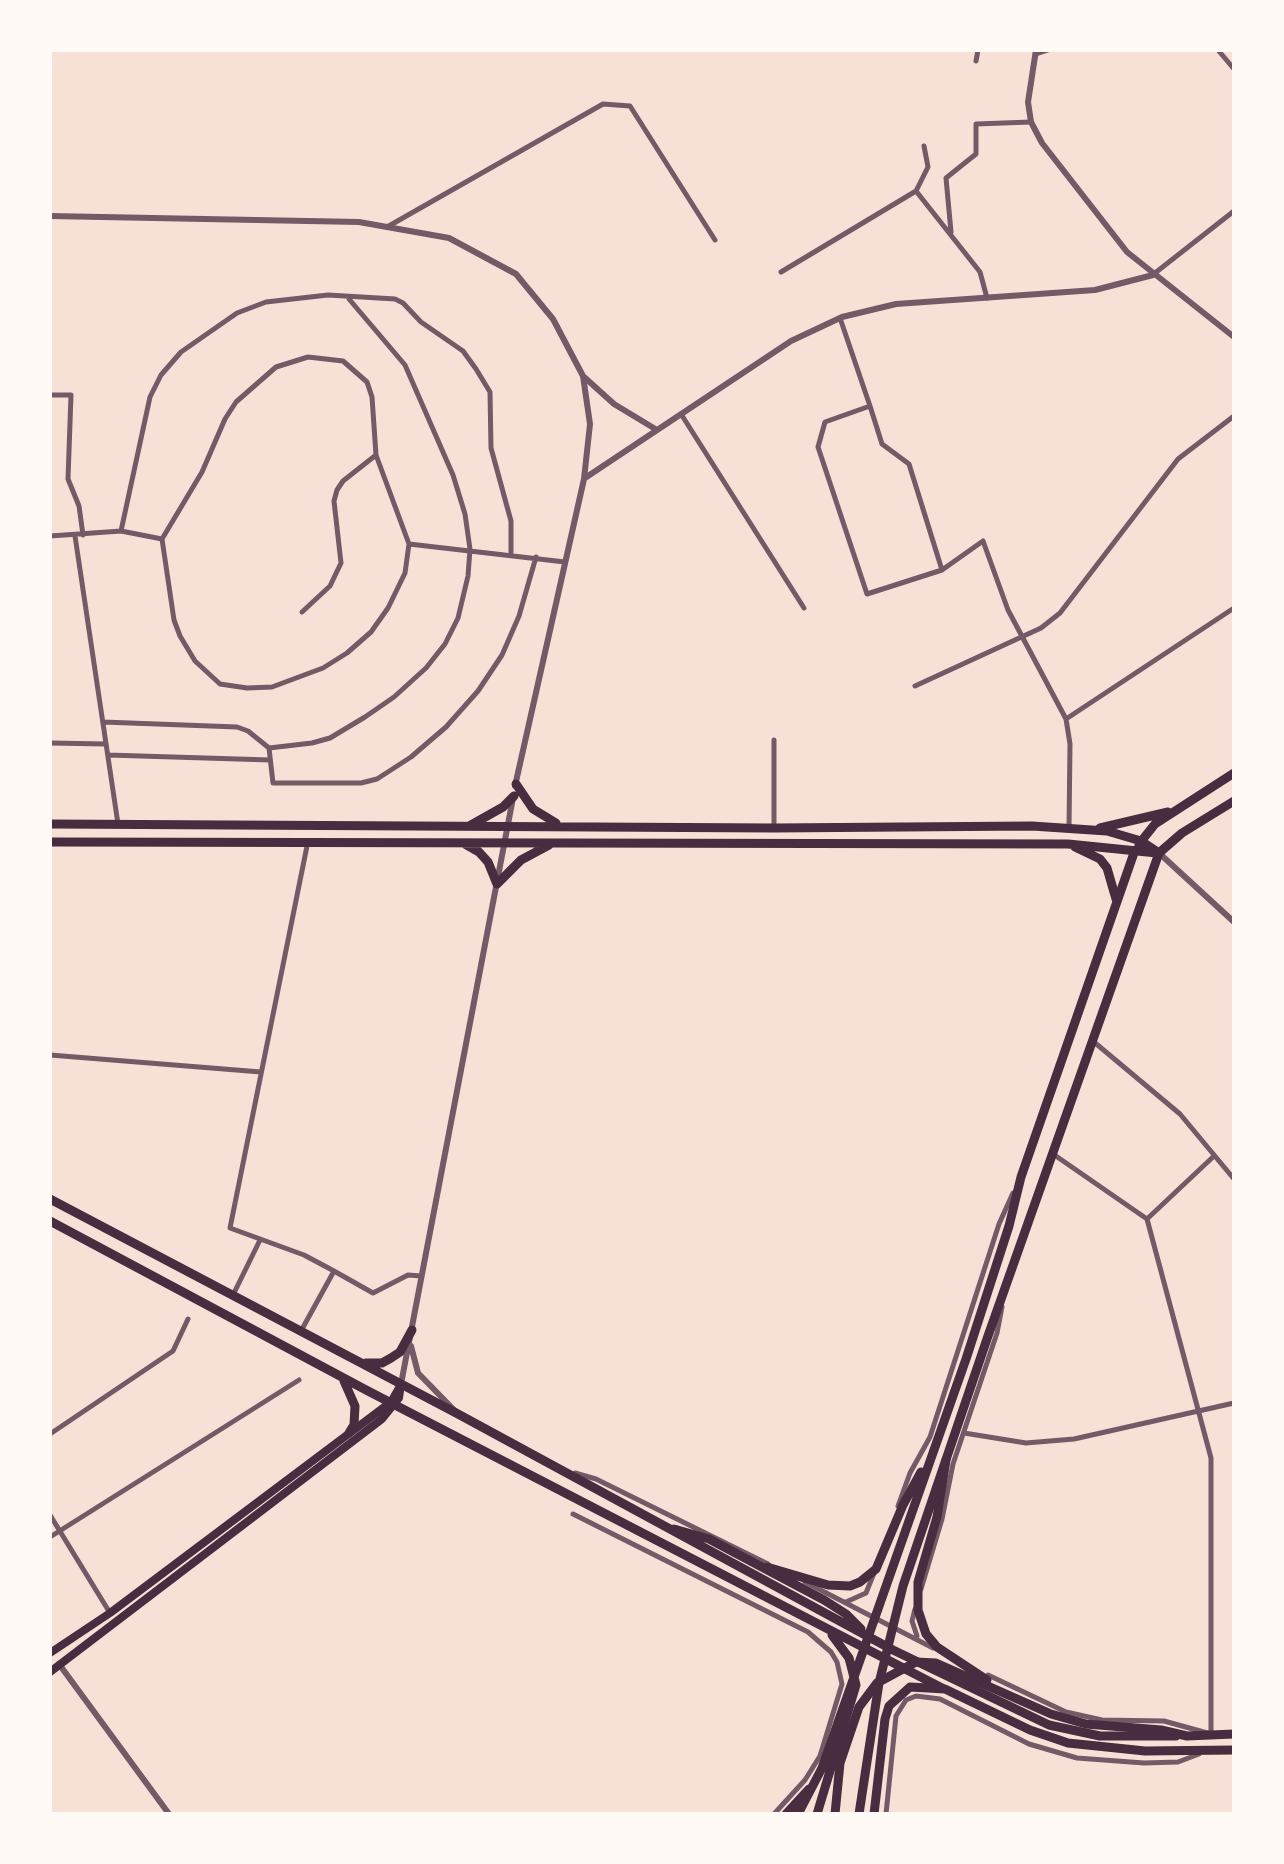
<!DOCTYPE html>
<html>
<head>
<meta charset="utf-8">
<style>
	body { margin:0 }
	#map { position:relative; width:1284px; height:1864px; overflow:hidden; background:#f7e1d7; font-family:Signika,sans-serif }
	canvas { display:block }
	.frame { position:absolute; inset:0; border:52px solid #fffaf5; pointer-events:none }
</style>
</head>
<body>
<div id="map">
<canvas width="1284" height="1864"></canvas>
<div class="frame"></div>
</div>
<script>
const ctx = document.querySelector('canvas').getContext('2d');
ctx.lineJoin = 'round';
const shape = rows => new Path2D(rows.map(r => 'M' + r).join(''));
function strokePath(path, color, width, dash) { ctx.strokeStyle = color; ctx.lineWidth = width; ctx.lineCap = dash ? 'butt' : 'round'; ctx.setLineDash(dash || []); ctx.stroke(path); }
const minor = shape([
	[1218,50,1234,69],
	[1036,54,1048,50],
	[976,61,978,50],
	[916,191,980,272,987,298],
	[387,227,603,104,630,106,715,240],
	[951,232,946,178,976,154,976,124,1031,122],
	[781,272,916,191,928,167,924,146],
	[1155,273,1234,211],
	[840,318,870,406,882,444,909,464,942,570,867,594,818,447,825,422,870,406],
	[308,357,343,361,367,382,372,397,376,455,409,544,405,573,388,608,371,632,347,653,323,668,272,687,247,688,220,684,195,661,180,636,174,620,162,539,202,472,225,419,236,402,276,367,308,357],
	[50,395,71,395,68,479,79,506,83,535],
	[681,414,804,608],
	[121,531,150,397,161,375,181,352,237,313,266,302,328,295,395,299,403,303,421,322,463,351,476,369,490,392,491,448,511,521,511,553],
	[50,536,121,531,162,539],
	[75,536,118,824],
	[409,544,565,562],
	[942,570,983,541,1008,610,1066,719,1070,744,1069,828],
	[302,612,330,586,341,563,334,501,337,490,343,481,376,455],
	[915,686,1041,628,1060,613,1178,459,1234,416],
	[1066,719,1234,608],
	[103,722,237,727,248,731,269,748,312,743,330,738,365,717,394,697,426,668,445,644,458,618,468,576,470,549,465,514,453,475,405,365,349,299],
	[774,740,774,827],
	[50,743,106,744],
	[269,748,273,783,361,783,377,779,411,757,446,727,478,691,502,655,519,616,536,557],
	[108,755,270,760],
	[1094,1042,1180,1114,1234,1179],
	[50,1055,261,1072],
	[1147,1219,1214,1156],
	[334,1271,373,1293,408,1275,421,1276],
	[233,1295,260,1240],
	[301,1331,334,1271,304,1255,230,1228,308,841],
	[964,1433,1026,1443,1074,1439,1234,1403],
	[50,1434,173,1351,188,1319],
	[575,1473,596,1479,768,1564],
	[898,1506,910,1473,930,1437,999,1224,1013,1193],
	[573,1514,808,1632,831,1652,837,1662,842,1684,820,1756,805,1780,774,1814],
	[50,1515,110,1613],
	[50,1537,299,1380],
	[805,1582,933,1648],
	[921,1589,942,1519,953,1464,997,1333,1002,1307],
	[846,1602,866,1593,874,1573],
	[915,1609,912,1621,917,1636],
	[988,1675,1066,1712,1102,1720,1164,1721,1211,1734,1211,1458,1147,1219,1053,1154],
	[886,1814,896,1716,906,1700,916,1696,940,1699,1029,1744,1077,1758,1144,1763,1178,1762,1199,1754]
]);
const tertiary = shape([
	[1036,50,1028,102,1031,122,1042,143,1127,252,1234,337],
	[50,216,359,222,449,238,516,274,553,319,583,376,614,404,657,430],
	[585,478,791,341,842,317,896,304,1095,290,1153,275],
	[515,786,584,479,590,424,583,376],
	[1159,853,1234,922],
	[411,1346,418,1373,456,1412],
	[401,1384,513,798],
	[59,1664,169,1814]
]);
const secondary = shape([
	[50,1653,110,1613,391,1402,399,1388],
	[50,1672,382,1419,399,1398,401,1384]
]);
const primary = shape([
	[50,1199,458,1414,893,1650,1049,1725,1100,1736,1176,1736],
	[50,1221,368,1391,942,1688],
	[366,1363,382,1363,391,1358,400,1352,412,1330],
	[344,1381,355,1406,354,1425,349,1433],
	[674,1529,709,1539,824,1600,846,1614,861,1629],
	[767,1567,828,1585,850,1586,860,1582,876,1569,903,1505,921,1472],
	[786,1814,809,1789],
	[798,1814,822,1768,966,1359,1009,1226,1021,1177,1135,850],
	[817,1814,856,1685,849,1658,832,1635],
	[859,1814,879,1683,903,1586,988,1336,1159,853]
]);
const trunk = shape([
	[516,784,533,809,556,823],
	[50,824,774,828,1032,826,1107,831,1141,841,1159,853],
	[471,825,503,807,514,796],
	[1100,828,1168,812],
	[50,842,1068,844,1157,853],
	[465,844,479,852,488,862,497,884,521,860,549,845],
	[1139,844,1155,824,1234,773],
	[1075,847,1100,859,1107,868,1116,899],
	[1159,853,1182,833,1234,801],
	[946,1460,937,1517,918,1582,918,1610,926,1634,937,1647,987,1680],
	[835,1814,840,1763,859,1707,877,1683,916,1662,936,1663,1051,1714,1086,1724,1161,1730,1187,1736,1234,1734],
	[874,1814,885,1719,889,1706,910,1687,945,1689,1030,1730,1068,1743,1145,1751,1234,1750]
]);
strokePath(minor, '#755966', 5);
strokePath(tertiary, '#755966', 6);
strokePath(secondary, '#4a2c40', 8);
strokePath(primary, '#4a2c40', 9);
strokePath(trunk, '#4a2c40', 9);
</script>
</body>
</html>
